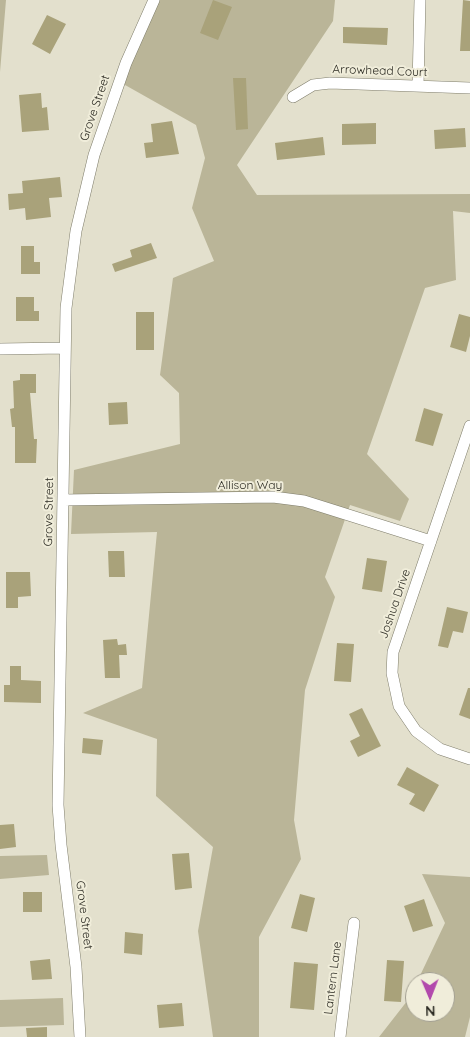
<!DOCTYPE html>
<html>
<head>
<meta charset="utf-8">
<style>
	body { margin:0 }
	#map { position:relative; width:470px; height:1037px; overflow:hidden; background:#e3e0cd; font-family:Quicksand,sans-serif }
	canvas { display:block }
	.north { position:absolute; left:405px; top:972px; width:50px; height:50px; box-sizing:border-box; background:#f0edda; border:1px solid #a29f91; border-radius:50%; rotate:179deg; font-size:14px; font-weight:700; line-height:20px; text-align:center; color:#2c2b23 }
	.north::after { content:''; display:block; margin:auto; width:18px; height:22px; background:#b249ac; clip-path:polygon(50% 0,100% 100%,50% 72%,0 100%) }
</style>
</head>
<body>
<div id="map">
<canvas width="470" height="1037"></canvas>
<div class="north">N</div>
</div>
<script>
const ctx = document.querySelector('canvas').getContext('2d');
ctx.lineJoin = 'round';
function fillPath(path, color) { ctx.fillStyle = color; ctx.fill(path, 'evenodd'); }
const shape = rows => new Path2D(rows.map(r => 'M' + r).join(''));
function strokePath(path, color, width, dash) { ctx.strokeStyle = color; ctx.lineWidth = width; ctx.lineCap = dash ? 'butt' : 'round'; ctx.setLineDash(dash || []); ctx.stroke(path); }
function label(font, color, halo, rows, align = 'center') {
  ctx.font = font + ' Quicksand,sans-serif'; ctx.lineWidth = 4; ctx.setLineDash([]); ctx.textBaseline = 'middle'; ctx.strokeStyle = halo; ctx.fillStyle = color; for (const [text, x, y, turn = 0] of rows) {
    ctx.save(); ctx.translate(x, y); ctx.rotate((+turn || 0) * Math.PI / 180); ctx.textAlign = isNaN(turn) ? turn : align; if (halo) ctx.strokeText(text, 0, 0); ctx.fillText(text, 0, 0); ctx.restore();
  }
}
const green = shape([
	[0,0,6,0,0,72],
	[152,0,335,0,333,21,237,165,257,195,470,194,470,213,453,211,456,280,425,288,367,454,409,499,400,521,350,505,325,577,335,597,305,690,294,820,301,859,259,937,259,1037,213,1037,198,931,213,847,156,796,157,739,83,713,142,688,157,532,71,534,74,470,180,444,179,393,160,375,173,278,214,261,192,208,205,158,196,125,118,81],
	[47,855,49,875,0,879,0,856],
	[422,874,470,877,470,1017,465,1037,379,1037,411,996,415,987,415,1012,445,1012,445,982,417,982,445,923],
	[63,998,64,1025,0,1027,0,1000]
]);
const building = shape([
	[213,0,232,7,218,40,200,33],
	[463,0,470,1,470,51,460,51],
	[47,15,66,24,50,54,32,44],
	[343,27,388,28,387,45,343,43],
	[233,78,246,78,248,129,236,130],
	[41,93,42,108,47,107,49,130,22,132,19,95],
	[172,121,179,154,146,158,144,143,153,142,151,124],
	[376,123,376,144,342,145,342,124],
	[465,128,466,147,435,149,434,130],
	[323,137,325,155,277,160,275,143],
	[60,177,62,197,49,198,51,217,26,220,25,208,9,210,8,194,23,193,22,181],
	[151,243,157,258,115,272,112,264,132,257,130,250],
	[21,246,34,246,34,262,40,262,40,274,21,274],
	[16,297,34,297,34,311,39,311,39,321,16,321],
	[136,312,154,312,154,350,136,350],
	[459,314,470,317,470,336,466,352,450,347],
	[20,374,36,374,36,393,30,393,34,439,37,439,36,463,15,463,15,427,12,427,10,409,14,408,13,381,20,380],
	[127,402,128,424,109,425,108,403],
	[424,408,443,414,433,446,415,441],
	[108,551,124,551,125,577,109,577],
	[367,558,387,561,382,592,362,589],
	[6,572,30,572,31,596,18,597,18,608,6,608],
	[447,607,468,612,463,633,453,631,448,648,438,646],
	[117,639,118,645,126,644,127,655,119,655,120,678,105,678,103,640],
	[337,643,354,644,351,682,334,681],
	[10,666,21,666,21,680,41,681,41,703,4,702,4,685,10,685],
	[468,688,470,688,470,719,459,715],
	[362,708,381,746,358,757,350,741,360,736,349,714],
	[83,738,103,740,101,755,82,753],
	[407,767,439,785,424,812,409,804,415,794,397,785],
	[14,824,16,847,0,849,0,825],
	[189,853,192,888,175,890,172,854],
	[23,892,42,892,42,912,23,912],
	[300,894,315,898,307,932,291,928],
	[424,899,433,926,413,932,404,906],
	[125,932,143,934,142,955,124,953],
	[50,959,52,979,32,980,30,961],
	[387,960,404,961,401,1002,384,1001],
	[294,962,318,964,314,1010,290,1008],
	[182,1003,184,1026,159,1028,157,1005],
	[47,1027,47,1037,27,1037,26,1028]
]);
const minor = shape([
	[418,86,420,0],
	[293,97,313,85,330,83,470,88],
	[0,349,64,348],
	[470,426,393,652,392,673,399,706,416,731,440,749,470,759],
	[63,500,273,497,304,501,431,541],
	[80,1037,76,967,61,845,58,805,66,308,76,231,94,155,126,63,154,0],
	[340,1037,354,923]
]);
const streetNames = [
	["Arrowhead Court",380,71,2],
	["Grove Street",95,108,-71],
	["Allison Way",250,485],
	["Grove Street",49,512,-89],
	["Joshua Drive",395,604,-71],
	["Grove Street",84,915,83],
	["Lantern Lane",333,978,-83]
];
fillPath(green, '#bab598');
fillPath(building, '#a9a27a');
strokePath(minor, '#7f7d6b', 12);
strokePath(minor, '#fff', 11);
label('12px', '#2c2b23', '#f0edda', streetNames);
</script>
</body>
</html>
